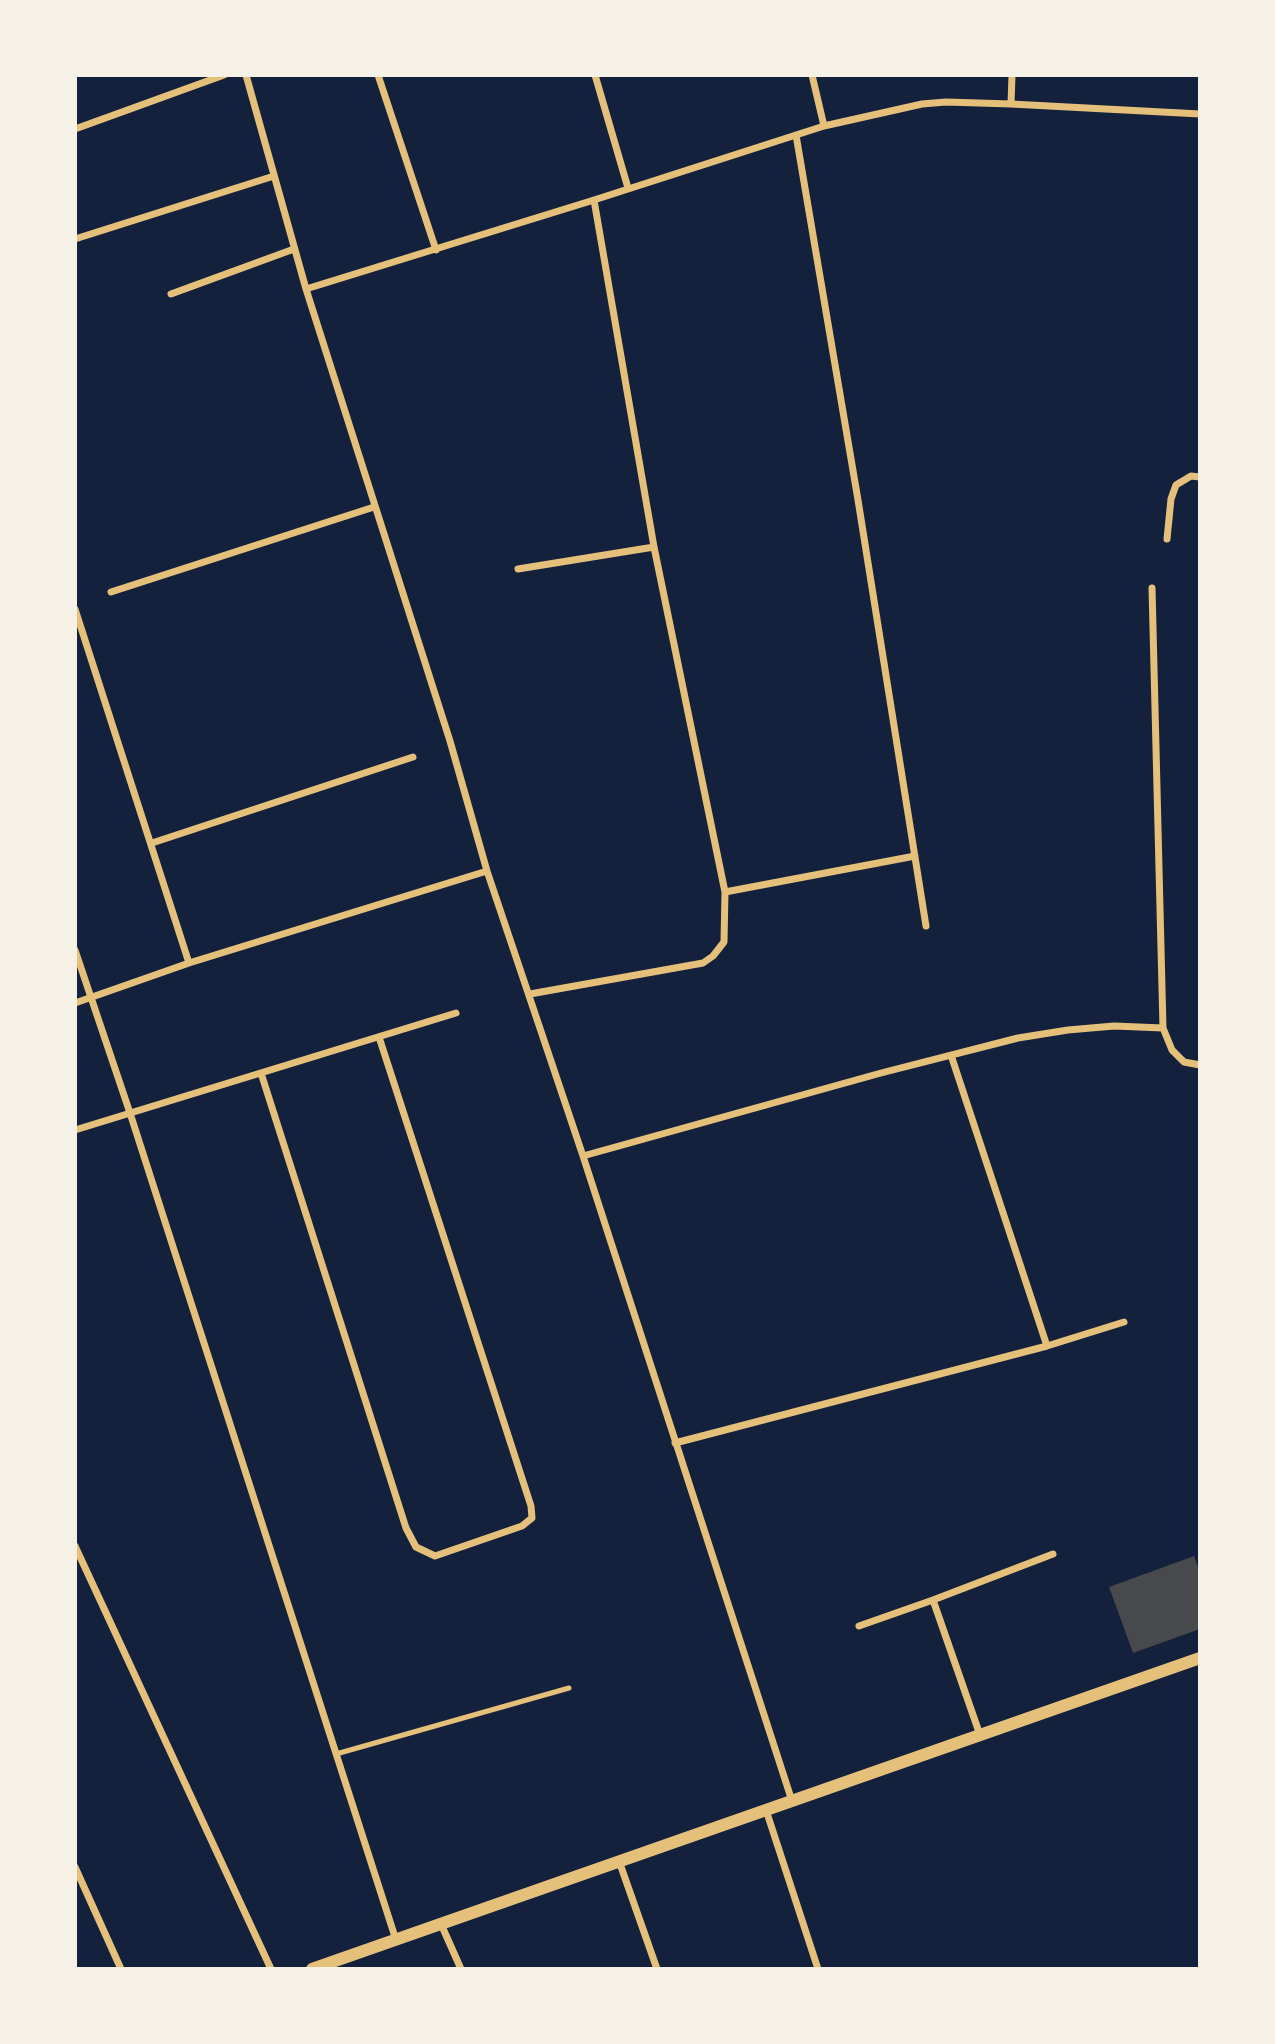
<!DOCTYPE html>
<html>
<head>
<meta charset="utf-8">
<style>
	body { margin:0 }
	#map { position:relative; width:1275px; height:2044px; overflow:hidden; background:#14213d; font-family:"DejaVu Sans",sans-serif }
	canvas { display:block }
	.frame { position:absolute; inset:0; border:77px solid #f6f1e7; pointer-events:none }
</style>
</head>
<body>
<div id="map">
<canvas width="1275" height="2044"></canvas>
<div class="frame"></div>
</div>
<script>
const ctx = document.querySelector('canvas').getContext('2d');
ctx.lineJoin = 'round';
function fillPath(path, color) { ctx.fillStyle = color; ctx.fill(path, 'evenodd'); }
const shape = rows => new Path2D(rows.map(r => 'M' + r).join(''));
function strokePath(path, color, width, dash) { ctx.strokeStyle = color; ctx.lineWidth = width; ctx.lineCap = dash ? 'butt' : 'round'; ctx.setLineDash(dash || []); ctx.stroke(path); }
const building = shape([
	[1194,1556,1200,1573,1200,1629,1133,1653,1109,1587]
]);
const service = shape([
	[336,1754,569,1688]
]);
const minor = shape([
	[246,75,306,289,450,741,487,871,583,1156,792,1801],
	[378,75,436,250],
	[595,75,628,188],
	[812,75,824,126],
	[1011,104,1012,75],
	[75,129,224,75],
	[796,135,858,500,926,926],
	[75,239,274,176],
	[306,289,594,200,824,126,922,104,946,102,1011,104,1200,114],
	[171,294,294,249],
	[1167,539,1171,499,1176,485,1191,476,1200,477],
	[518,569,654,547],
	[1152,588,1163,1028,1172,1050,1184,1062,1200,1065],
	[111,592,374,507],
	[75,609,189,963],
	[152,843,413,757],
	[725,892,915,856],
	[75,950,130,1113,396,1940],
	[530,994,703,963,713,956,724,942,725,892,654,547,594,200],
	[75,1003,189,963,487,871],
	[951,1055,1047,1346],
	[261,1073,406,1528,416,1547,435,1556,522,1526,532,1518,531,1506,379,1037],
	[75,1130,456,1013],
	[583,1156,881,1073,1018,1038,1068,1030,1114,1026,1163,1028],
	[675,1443,1047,1346,1124,1322],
	[75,1546,271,1969],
	[933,1600,1053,1554],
	[859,1626,933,1600,980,1735],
	[766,1810,818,1969],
	[619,1861,657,1969],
	[75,1867,121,1969],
	[441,1924,461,1969]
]);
const tertiary = shape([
	[312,1969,1200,1658]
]);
fillPath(building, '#48494c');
strokePath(service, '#e5c07b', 5);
strokePath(minor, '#e5c07b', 7);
strokePath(tertiary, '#e5c07b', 12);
</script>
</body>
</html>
